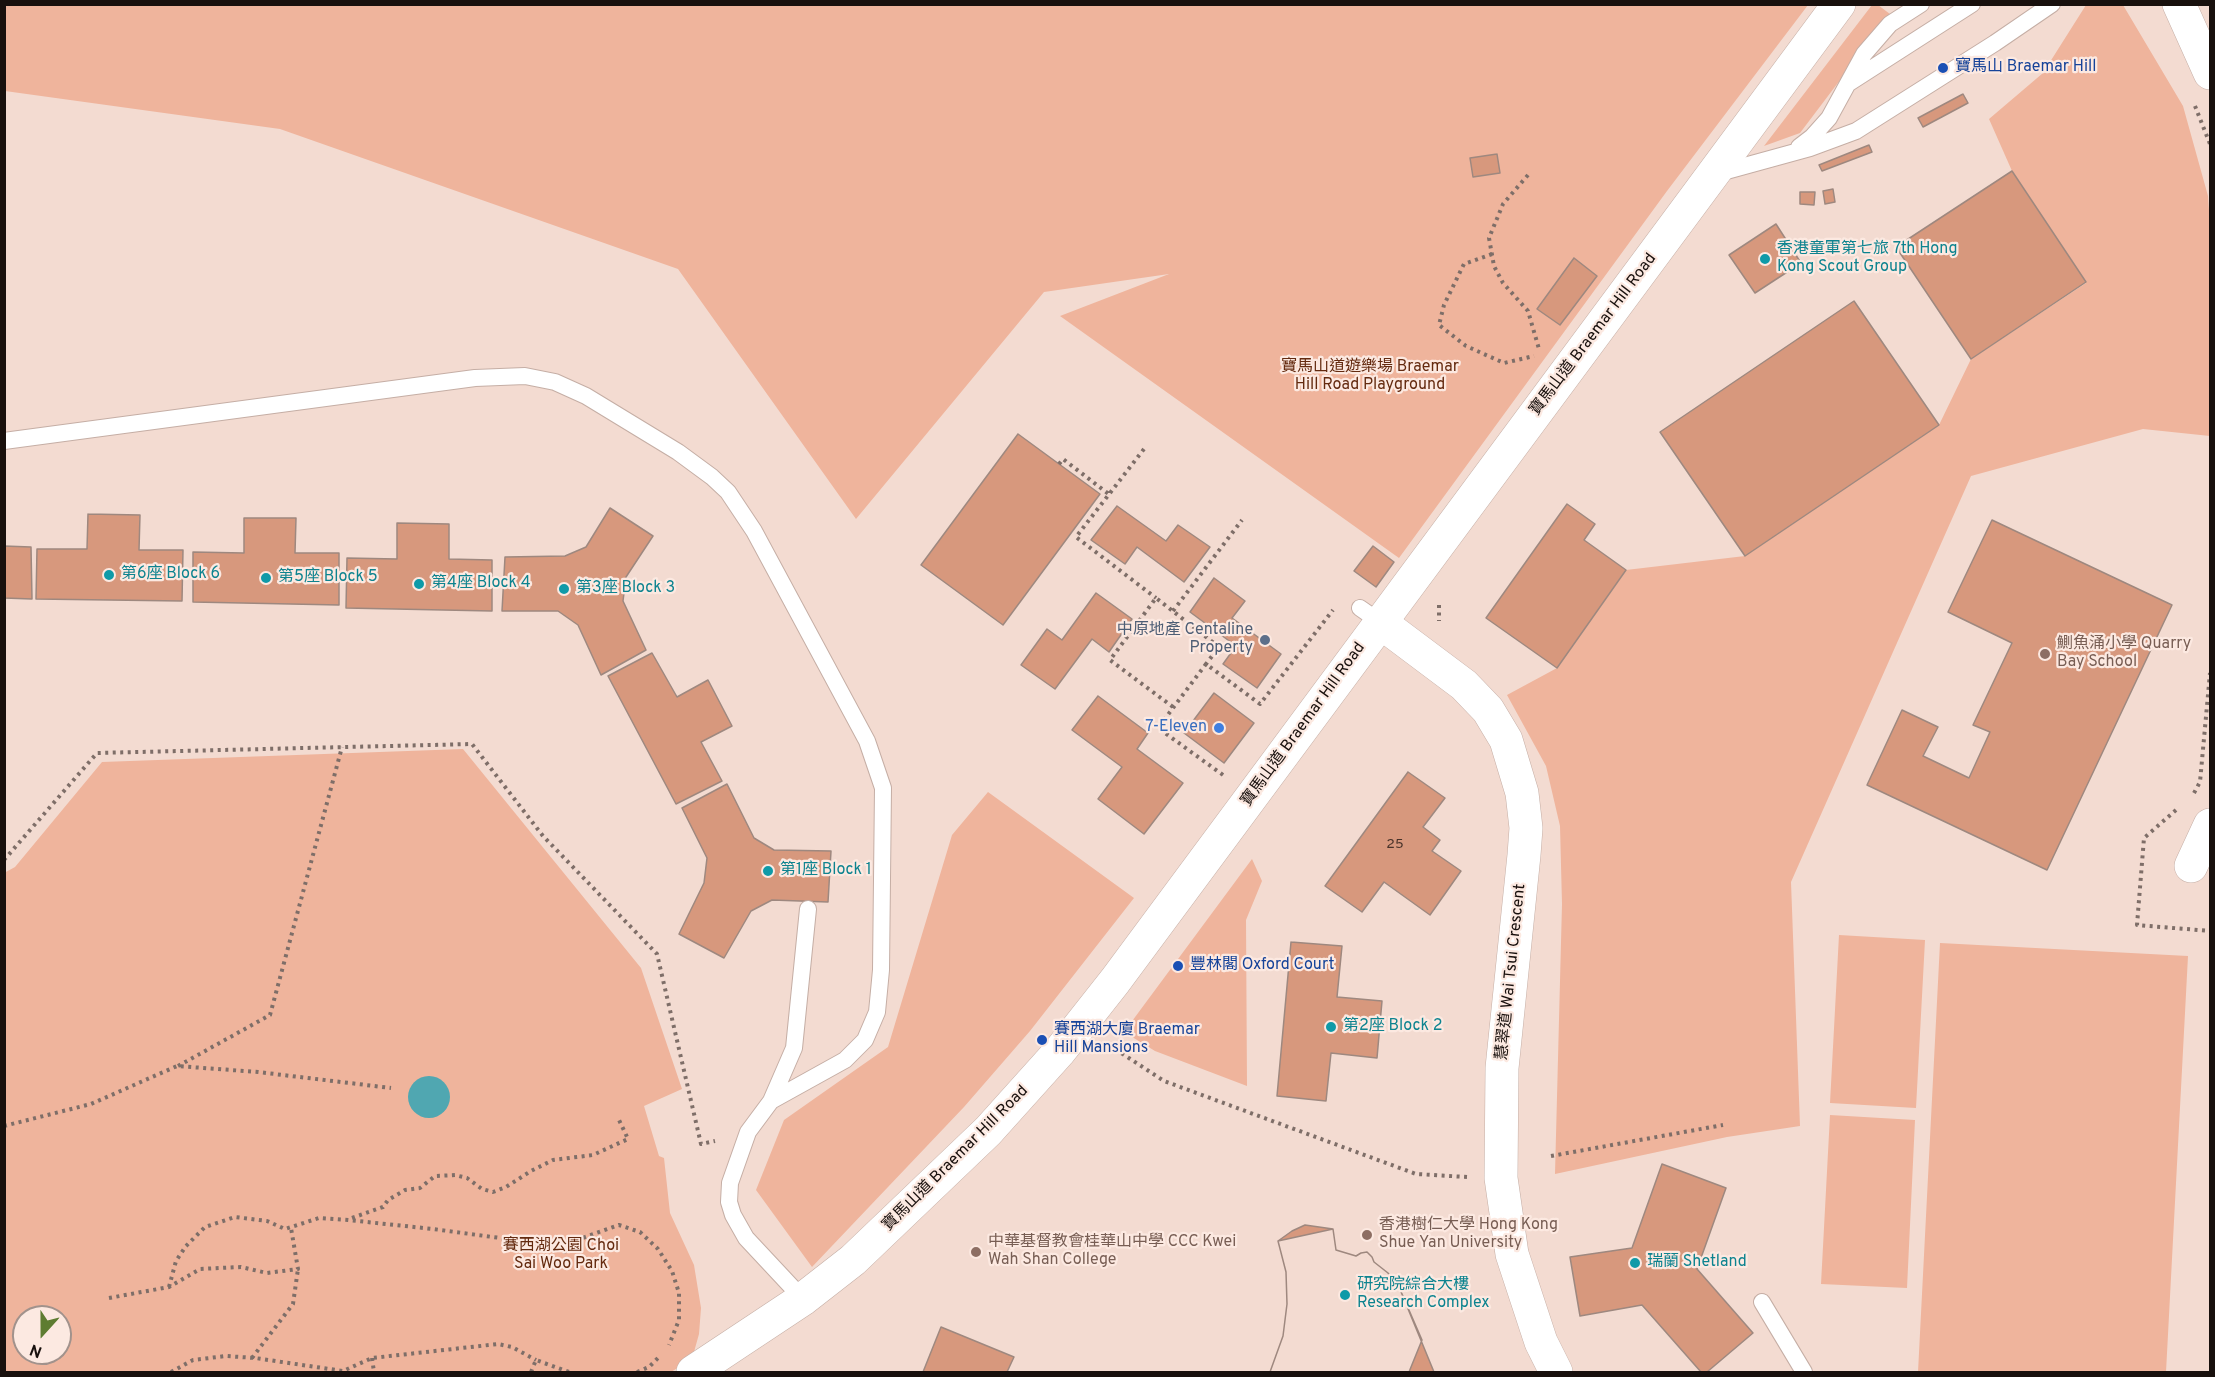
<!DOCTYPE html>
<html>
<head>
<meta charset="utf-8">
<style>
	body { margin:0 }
	#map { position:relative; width:2215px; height:1377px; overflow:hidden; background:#f3dbd1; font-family:Overpass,sans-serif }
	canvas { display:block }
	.frame { position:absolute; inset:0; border:6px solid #18100d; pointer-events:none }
	.north { position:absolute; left:12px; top:1305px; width:60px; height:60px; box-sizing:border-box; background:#fce9e1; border:2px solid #a1928c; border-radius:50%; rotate:201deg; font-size:16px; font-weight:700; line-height:24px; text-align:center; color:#18100d }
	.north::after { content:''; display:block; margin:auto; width:21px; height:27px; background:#5e7c31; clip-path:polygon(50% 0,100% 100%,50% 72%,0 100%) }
</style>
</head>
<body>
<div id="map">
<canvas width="2215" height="1377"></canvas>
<div class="frame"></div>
<div class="north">N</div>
</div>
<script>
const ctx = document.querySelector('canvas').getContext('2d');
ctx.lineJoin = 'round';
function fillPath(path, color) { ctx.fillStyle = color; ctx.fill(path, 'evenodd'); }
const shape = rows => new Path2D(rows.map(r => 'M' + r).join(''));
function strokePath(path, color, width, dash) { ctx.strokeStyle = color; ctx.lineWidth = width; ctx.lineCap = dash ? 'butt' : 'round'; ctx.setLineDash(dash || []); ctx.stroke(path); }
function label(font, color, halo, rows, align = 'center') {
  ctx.font = font + ' Overpass,"Noto Sans TC",sans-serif'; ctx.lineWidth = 4.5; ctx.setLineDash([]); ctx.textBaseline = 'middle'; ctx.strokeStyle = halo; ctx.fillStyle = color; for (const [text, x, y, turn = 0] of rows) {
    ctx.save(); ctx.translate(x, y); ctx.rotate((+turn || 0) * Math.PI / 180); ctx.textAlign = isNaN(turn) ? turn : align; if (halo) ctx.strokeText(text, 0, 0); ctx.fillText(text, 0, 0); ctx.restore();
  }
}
const green = shape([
	[5,4,1808,5,1667,191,1399,558,1060,316,1169,274,1044,292,856,519,678,269,280,129,5,91],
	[1872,5,1878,5,1890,14,1800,133,1764,146],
	[2086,5,2123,5,2183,106,2208,196,2210,224,2210,436,2143,429,1971,476,1791,882,1800,1126,1727,1137,1555,1174,1562,904,1560,826,1546,766,1507,695,1557,668,1626,570,1745,556,1939,425,1971,359,2086,283,2012,171,1989,119,2043,73],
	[463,749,641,968,682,1089,644,1106,659,1156,664,1158,670,1213,694,1265,701,1308,699,1334,692,1359,671,1372,5,1372,4,873,15,867,102,762],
	[24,1317,60,1317,60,1353,24,1353],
	[988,792,1134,898,1030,1031,964,1107,812,1267,756,1190,784,1120,888,1047,952,835],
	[1252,859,1262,881,1246,920,1247,1086,1155,1051,1124,1032],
	[1839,935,1925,940,1916,1108,1830,1103],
	[1940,943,2188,956,2166,1372,1918,1372],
	[1830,1115,1915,1120,1907,1288,1821,1284]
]);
const water = shape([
	'408 1097a21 21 0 1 1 42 0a21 21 0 1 1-42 0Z'
]);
const building = shape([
	[1963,94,1968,103,1923,127,1918,118,1963,94],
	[1869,145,1872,152,1822,171,1819,165,1869,145],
	[1497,154,1500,173,1473,177,1470,158,1497,154],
	[2012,171,2086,282,1971,359,1896,247,2012,171],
	[1833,189,1835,202,1825,204,1823,191,1833,189],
	[1800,192,1815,192,1814,205,1800,204,1800,192],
	[1776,224,1801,263,1755,293,1729,255,1776,224],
	[1574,258,1597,276,1560,325,1537,309,1574,258],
	[1854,301,1939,425,1745,556,1660,432,1854,301],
	[1018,434,1100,494,1003,625,921,565,1018,434],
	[1567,504,1595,524,1584,540,1626,570,1557,668,1486,618,1567,504],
	[1117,506,1166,541,1178,525,1210,547,1184,582,1137,547,1125,564,1091,540,1117,506],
	[610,508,653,536,626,577,623,601,646,650,601,675,578,625,558,611,502,611,505,557,565,556,586,547,610,508],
	[88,514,140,515,139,550,183,550,182,601,36,599,37,549,87,549,88,514],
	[244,518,296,518,295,553,339,553,339,605,193,602,193,552,244,553,244,518],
	[1992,520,2172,605,2047,870,1867,785,1902,710,1938,727,1923,756,1969,778,1990,732,1973,725,2012,643,1948,612,1992,520],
	[397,523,449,524,449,559,492,560,492,611,346,608,347,558,397,559,397,523],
	[4,546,31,547,32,599,4,598,4,546],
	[1373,546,1394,562,1376,587,1354,571,1373,546],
	[1214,578,1245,601,1232,618,1281,654,1257,688,1223,664,1236,646,1190,612,1214,578],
	[1096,593,1132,619,1109,652,1092,639,1055,689,1021,665,1047,629,1062,640,1096,593],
	[652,653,677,697,708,680,732,726,701,742,722,781,676,804,608,676,652,653],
	[1214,693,1254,723,1224,763,1184,733,1214,693],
	[1098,696,1148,733,1137,749,1183,783,1144,834,1098,799,1122,767,1072,730,1098,696],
	[1408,772,1445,798,1423,827,1440,840,1432,851,1461,871,1430,915,1384,882,1362,912,1325,886,1408,772],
	[727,784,754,838,774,850,831,851,828,902,772,900,751,911,724,958,679,934,704,883,707,858,682,808,727,784],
	[1291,942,1342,946,1337,997,1382,1001,1377,1058,1331,1053,1326,1101,1277,1096,1291,942],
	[1662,1164,1726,1188,1697,1269,1753,1333,1707,1372,1701,1372,1642,1305,1580,1316,1570,1257,1632,1248,1662,1164],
	[1305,1225,1333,1229,1336,1250,1356,1256,1361,1253,1367,1252,1372,1257,1374,1262,1388,1273,1399,1287,1434,1372,1270,1372,1283,1336,1287,1304,1286,1272,1278,1241,1292,1231,1305,1225],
	[1333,1229,1336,1250,1356,1256,1361,1253,1367,1252,1372,1257,1374,1262,1388,1273,1399,1287,1422,1340,1409,1372,1270,1372,1283,1336,1287,1304,1286,1272,1278,1241,1333,1229],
	[941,1327,1014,1357,1007,1372,923,1372,941,1327]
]);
const path = shape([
	[2195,106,2210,144],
	[1528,175,1503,204,1489,238,1494,266,1503,283,1528,311,1539,349],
	[1492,254,1464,264,1444,305,1439,325,1466,346,1504,363,1534,356],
	[1144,449,1076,537,1156,598],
	[1059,464,1063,459,1110,495],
	[1439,605,1439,621],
	[1173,611,1242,520],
	[1173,707,1110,660,1156,598,1219,647,1206,664],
	[1223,775,1158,728,1206,664,1260,704,1333,610],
	[2194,793,2200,782,2210,673],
	[2176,810,2144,838,2137,925,2210,931],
	[4,860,97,753,472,744,543,836,657,954,701,1144,715,1141],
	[1109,1045,1164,1081,1416,1174,1467,1177],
	[178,1066,270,1015,342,747],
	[4,1126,91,1104,177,1066,258,1072,391,1088],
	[1551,1156,1723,1125],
	[352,1218,383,1207,388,1200,405,1190,420,1188,435,1176,455,1175,467,1178,482,1189,493,1192,506,1187,531,1171,553,1160,593,1155,628,1139,619,1120],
	[563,1243,567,1258],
	[169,1287,176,1261,186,1246,205,1227,235,1217,267,1221,285,1229,319,1218,348,1220,433,1229,545,1244,574,1241,619,1225,640,1232,658,1249,672,1271,679,1293,679,1320,669,1345],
	[109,1298,169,1287,200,1269,241,1267,267,1273,298,1269,291,1228],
	[252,1358,293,1304,298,1269],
	[372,1358,374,1372],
	[171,1372,193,1360,226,1356,255,1358,343,1371,372,1358,498,1344,512,1347,536,1360],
	[531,1372,536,1360,569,1372],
	[637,1372,649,1367,660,1356]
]);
const lane = shape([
	[1849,83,1972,4],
	[1799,147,1812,137,1829,118,1864,54,1890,24,1921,4],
	[1719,173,1810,148,1856,131,1995,43,2052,4],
	[4,441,475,378,525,376,555,382,586,396,678,452,712,477,728,492,754,531,867,741,883,788,881,970,877,1012,865,1040,845,1060,771,1101,748,1132,730,1183,729,1202,733,1215,746,1238,803,1299],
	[1360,608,1380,622],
	[771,1101,794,1048,808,909],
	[1762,1302,1804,1372]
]);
const street = shape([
	[2179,4,2210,73],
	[1380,622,1464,685,1488,710,1506,740,1522,793,1526,828,1524,855,1502,1068,1501,1178,1512,1254,1541,1342,1556,1372],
	[2191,866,2210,825]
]);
const secondary = shape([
	[693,1372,803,1299,853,1260,988,1131,1059,1052,1115,981,1839,4]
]);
const markers = [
	[1943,68,6,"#1a4fb4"],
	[1765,259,6,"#0f9aa8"],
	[109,575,6,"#0f9aa8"],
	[266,578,6,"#0f9aa8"],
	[419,584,6,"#0f9aa8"],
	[564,589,6,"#0f9aa8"],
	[1265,640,6,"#5c6f8a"],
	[2045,654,6,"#8d6e63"],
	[1219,728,6,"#3f7fe0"],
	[768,871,6,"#0f9aa8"],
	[1178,966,6,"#1a4fb4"],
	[1331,1027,6,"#0f9aa8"],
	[1042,1040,6,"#1a4fb4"],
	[1367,1235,6,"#8d6e63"],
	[976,1252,6,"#8d6e63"],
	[1635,1263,6,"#0f9aa8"],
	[1345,1295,6,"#0f9aa8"]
];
const numberNames = [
	["25",1395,845]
];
const transitNames = [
	["寶馬山 Braemar Hill",1955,68],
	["豐林閣 Oxford Court",1190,966],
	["賽西湖大廈 Braemar",1054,1031],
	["Hill Mansions",1054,1049]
];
const cultureNames = [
	["香港童軍第七旅 7th Hong",1777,250],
	["Kong Scout Group",1777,268],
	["第6座 Block 6",121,575],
	["第5座 Block 5",278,578],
	["第4座 Block 4",431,584],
	["第3座 Block 3",576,589],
	["第1座 Block 1",780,871],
	["第2座 Block 2",1343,1027],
	["瑞蘭 Shetland",1647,1263],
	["研究院綜合大樓",1357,1286],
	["Research Complex",1357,1304]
];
const streetNames = [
	["寶馬山道 Braemar Hill Road",1594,335,-53],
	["寶馬山道 Braemar Hill Road",1304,725,-54],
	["慧翠道 Wai Tsui Crescent",1512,972,-84],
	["寶馬山道 Braemar Hill Road",956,1159,-45]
];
const parkNames = [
	["寶馬山道遊樂場 Braemar",1370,368],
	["Hill Road Playground",1370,386],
	["賽西湖公園 Choi",561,1247],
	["Sai Woo Park",561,1265]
];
const serviceNames = [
	["中原地產 Centaline",1253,631],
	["Property",1253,649]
];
const educationNames = [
	["鰂魚涌小學 Quarry",2057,645],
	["Bay School",2057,663],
	["香港樹仁大學 Hong Kong",1379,1226],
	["Shue Yan University",1379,1244],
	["中華基督教會桂華山中學 CCC Kwei",988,1243],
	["Wah Shan College",988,1261]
];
const shopNames = [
	["7-Eleven",1207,728]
];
fillPath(green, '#efb49c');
fillPath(water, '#50a7b1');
fillPath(building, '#d7987d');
strokePath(building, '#9e887f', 1.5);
strokePath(lane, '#c5aea5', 18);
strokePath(street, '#c5aea5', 34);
strokePath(secondary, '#c5aea5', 34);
strokePath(path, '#7e6e68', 4, [3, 4.5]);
strokePath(lane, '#fff', 16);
strokePath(street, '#fff', 33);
strokePath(secondary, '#fff', 33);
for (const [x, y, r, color] of markers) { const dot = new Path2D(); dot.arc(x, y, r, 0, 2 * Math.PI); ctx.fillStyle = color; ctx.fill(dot); strokePath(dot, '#fce9e1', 2); }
label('14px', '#483229', null, numberNames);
label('16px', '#164399', '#fce9e1', transitNames, 'left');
label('16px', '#0d838f', '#fce9e1', cultureNames, 'left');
label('16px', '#18100d', '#fce9e1', streetNames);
label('16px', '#642a0f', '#fce9e1', parkNames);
label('16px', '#4e5e75', '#fce9e1', serviceNames, 'right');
label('16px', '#785e54', '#fce9e1', educationNames, 'left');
label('16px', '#366cbe', '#fce9e1', shopNames, 'right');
</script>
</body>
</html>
